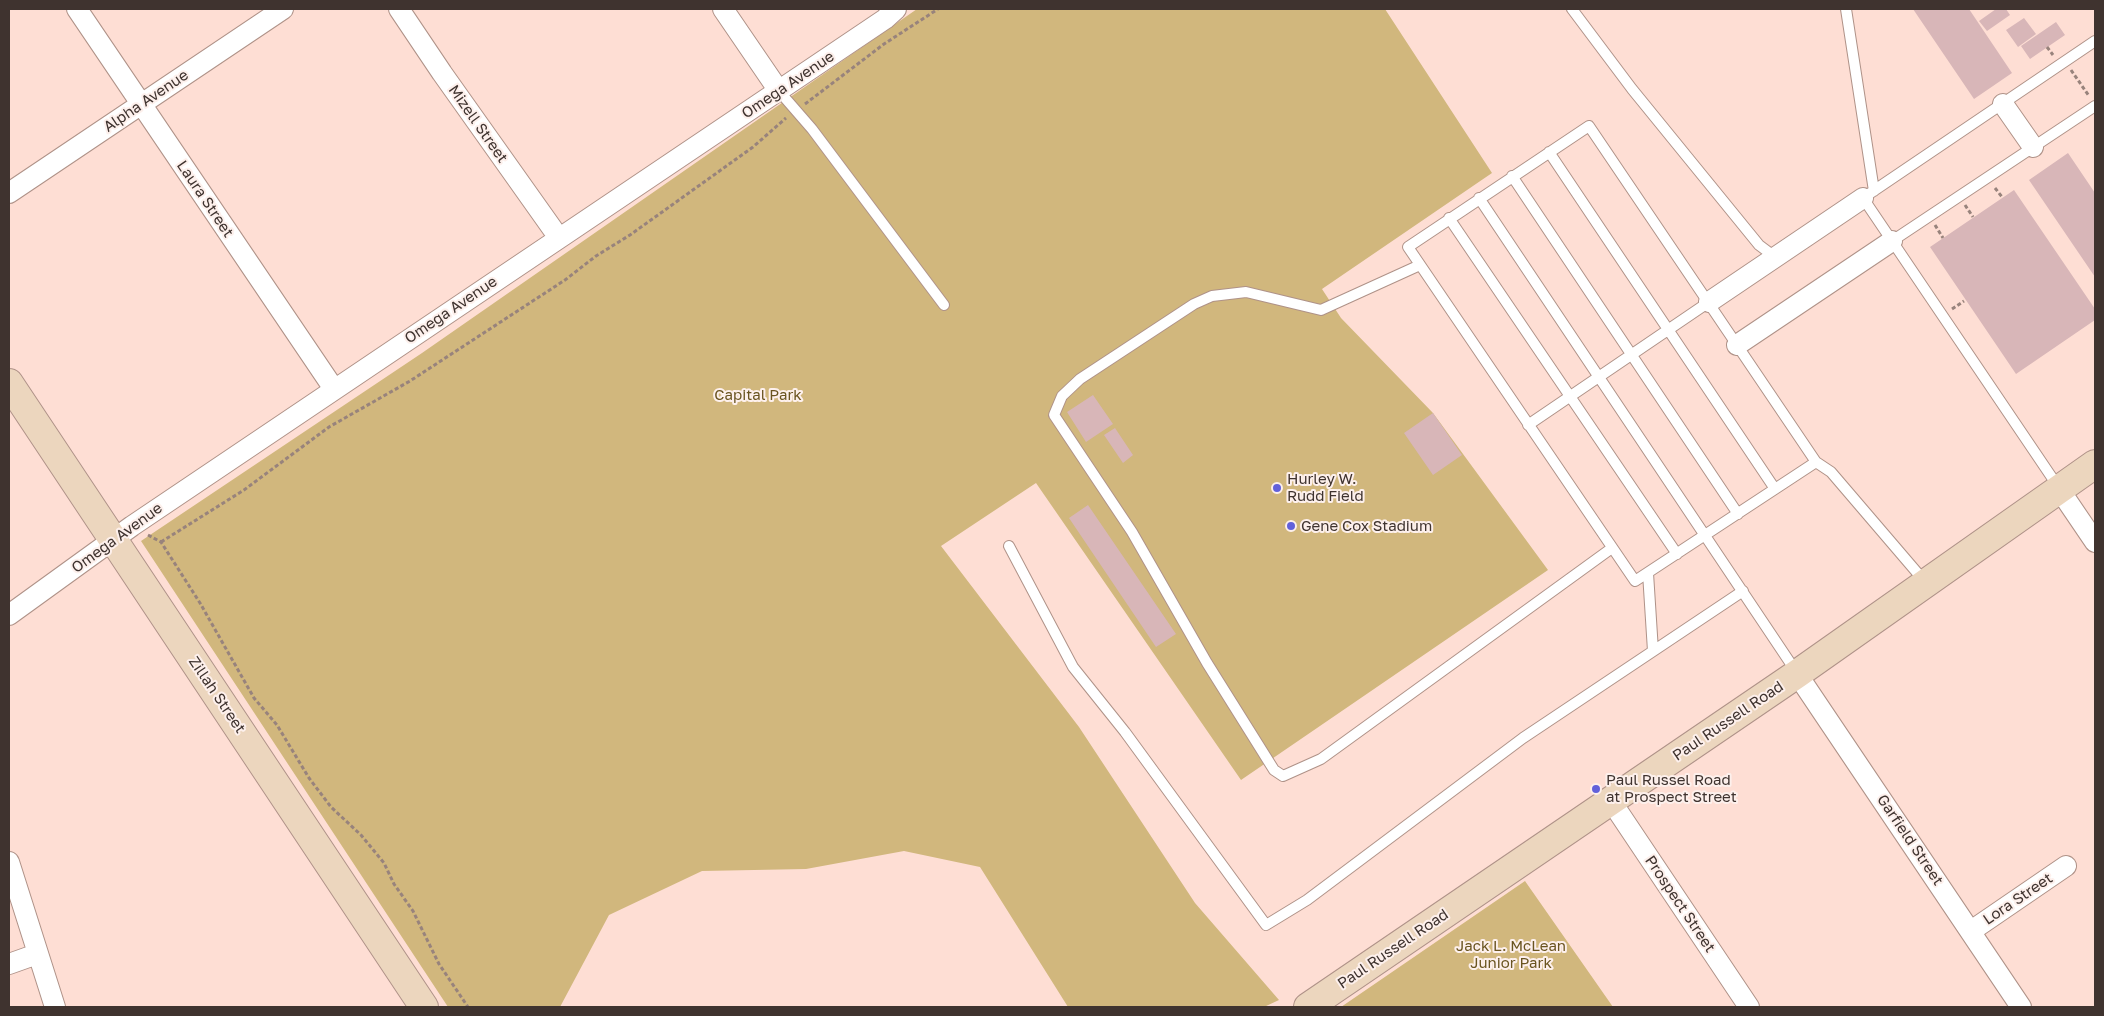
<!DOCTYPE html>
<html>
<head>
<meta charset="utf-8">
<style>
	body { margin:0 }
	#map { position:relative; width:2104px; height:1016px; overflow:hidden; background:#feded4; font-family:"Golos Text",sans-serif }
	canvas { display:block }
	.frame { position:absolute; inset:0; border:10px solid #3f332f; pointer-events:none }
</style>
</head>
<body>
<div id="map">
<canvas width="2104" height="1016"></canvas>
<div class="frame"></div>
</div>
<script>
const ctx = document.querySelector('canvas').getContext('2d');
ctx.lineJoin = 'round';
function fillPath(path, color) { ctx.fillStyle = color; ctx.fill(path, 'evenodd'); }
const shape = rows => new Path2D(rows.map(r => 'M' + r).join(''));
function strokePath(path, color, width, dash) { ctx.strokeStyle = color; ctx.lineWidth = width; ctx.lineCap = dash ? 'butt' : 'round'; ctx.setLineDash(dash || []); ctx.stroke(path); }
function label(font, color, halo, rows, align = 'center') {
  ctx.font = font + ' "Golos Text",sans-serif'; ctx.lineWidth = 4; ctx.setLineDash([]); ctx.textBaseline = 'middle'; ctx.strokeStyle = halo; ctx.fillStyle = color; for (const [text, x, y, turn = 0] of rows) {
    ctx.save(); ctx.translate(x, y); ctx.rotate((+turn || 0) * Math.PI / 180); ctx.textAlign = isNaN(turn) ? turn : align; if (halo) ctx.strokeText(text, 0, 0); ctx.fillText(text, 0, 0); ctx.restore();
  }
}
const green = shape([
	[917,9,1385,9,1492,173,1322,289,1341,318,1433,413,1548,570,1241,780,1036,483,941,546,1079,727,1195,903,1279,1000,1264,1007,1068,1007,980,867,904,851,806,869,702,871,609,915,560,1007,448,1007,141,541,422,353],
	[1525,881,1613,1007,1341,1007]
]);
const building = shape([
	[1913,9,1969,9,2012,73,1974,99],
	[1996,9,2006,9,2010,15,1987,31,1979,21],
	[2024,18,2036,34,2018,47,2006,30],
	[2056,22,2065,35,2030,59,2021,46],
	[2068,153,2095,193,2095,277,2029,180],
	[2014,190,2095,309,2095,320,2016,374,1930,247],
	[1093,395,1113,424,1086,442,1067,412],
	[1433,413,1462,455,1433,475,1404,433],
	[1115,428,1133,455,1123,463,1104,435],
	[1088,505,1176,634,1156,647,1069,518]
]);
const path = shape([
	[2047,47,2053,55],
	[2071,70,2089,96],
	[805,104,884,44,938,9],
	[1995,188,2002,197],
	[1965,205,1973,217],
	[1935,225,1943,238],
	[1952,309,1964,301],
	[148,535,161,542,200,603,254,698,277,725,309,778,331,807,361,835,384,863,394,884,413,911,439,964,468,1007],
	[161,542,244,490,329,427,410,381,565,280,596,256,630,235,753,147,786,118]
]);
const lane = shape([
	[1572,9,1632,89,1759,245,1775,257],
	[1846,9,1874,191],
	[779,91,812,129,944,305],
	[1549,152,1775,489],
	[1512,176,1738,514],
	[1479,198,1797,673],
	[1449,218,1677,554],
	[1892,241,2095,106],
	[1420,265,1321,310,1246,292,1212,296,1194,304,1080,379,1062,396,1054,415,1132,532,1207,663,1274,770,1283,776,1321,759,1612,548],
	[1528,425,1709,302],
	[1816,462,1635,581,1408,247,1589,126,1816,462,1831,472,1926,583],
	[2059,488,1863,198,2095,41],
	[1009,546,1073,667,1125,732,1266,925,1307,900,1523,738,1743,591],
	[1648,573,1653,651]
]);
const street = shape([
	[77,9,334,389],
	[399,9,442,73,559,238],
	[723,9,779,91],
	[2003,104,2033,147],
	[9,193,283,9],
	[1709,302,1863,198],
	[1737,345,1892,241],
	[2059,489,2095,542],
	[9,615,132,526,885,19,896,9],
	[1797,674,2021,1007],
	[1611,801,1749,1007],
	[9,862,55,1007],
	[1971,931,2066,866],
	[9,964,37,954]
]);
const secondary = shape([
	[9,383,424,1007],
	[1308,1007,1797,674,2095,464]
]);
const markers = [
	[1277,488,5,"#6261da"],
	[1291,526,5,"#6261da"],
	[1596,789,5,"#6261da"]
];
const streetNames = [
	["Omega Avenue",788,85,-34],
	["Alpha Avenue",146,101,-34],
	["Mizell Street",478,124,55],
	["Laura Street",205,199,56],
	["Omega Avenue",451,310,-34],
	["Omega Avenue",117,538,-36],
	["Zillah Street",217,695,56],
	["Paul Russell Road",1728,721,-34],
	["Garfield Street",1910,840,56],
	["Lora Street",2018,899,-34],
	["Prospect Street",1680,904,56],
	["Paul Russell Road",1393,949,-34]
];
const parkNames = [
	["Capital Park",758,395],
	["Jack L. McLean",1511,946],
	["Junior Park",1511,963]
];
const poiNames = [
	["Hurley W.",1287,479],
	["Rudd Field",1287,496],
	["Gene Cox Stadium",1301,526],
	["Paul Russel Road",1606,780],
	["at Prospect Street",1606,797]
];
fillPath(green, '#d1b77d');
fillPath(building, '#d8b6b8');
strokePath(lane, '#af9288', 12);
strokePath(street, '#af9288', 22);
strokePath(secondary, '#af9288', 30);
strokePath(path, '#98837c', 3, [4, 2.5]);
strokePath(lane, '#fff', 10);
strokePath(street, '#fff', 20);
strokePath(secondary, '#ecd6be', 28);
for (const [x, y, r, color] of markers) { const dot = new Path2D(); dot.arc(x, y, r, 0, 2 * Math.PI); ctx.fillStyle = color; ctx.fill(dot); strokePath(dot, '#fdf0ec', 2); }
label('15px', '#3f332f', '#fdf0ec', streetNames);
label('15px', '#6a5420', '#fdf0ec', parkNames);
label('15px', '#3f332f', '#fdf0ec', poiNames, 'left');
</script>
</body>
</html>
